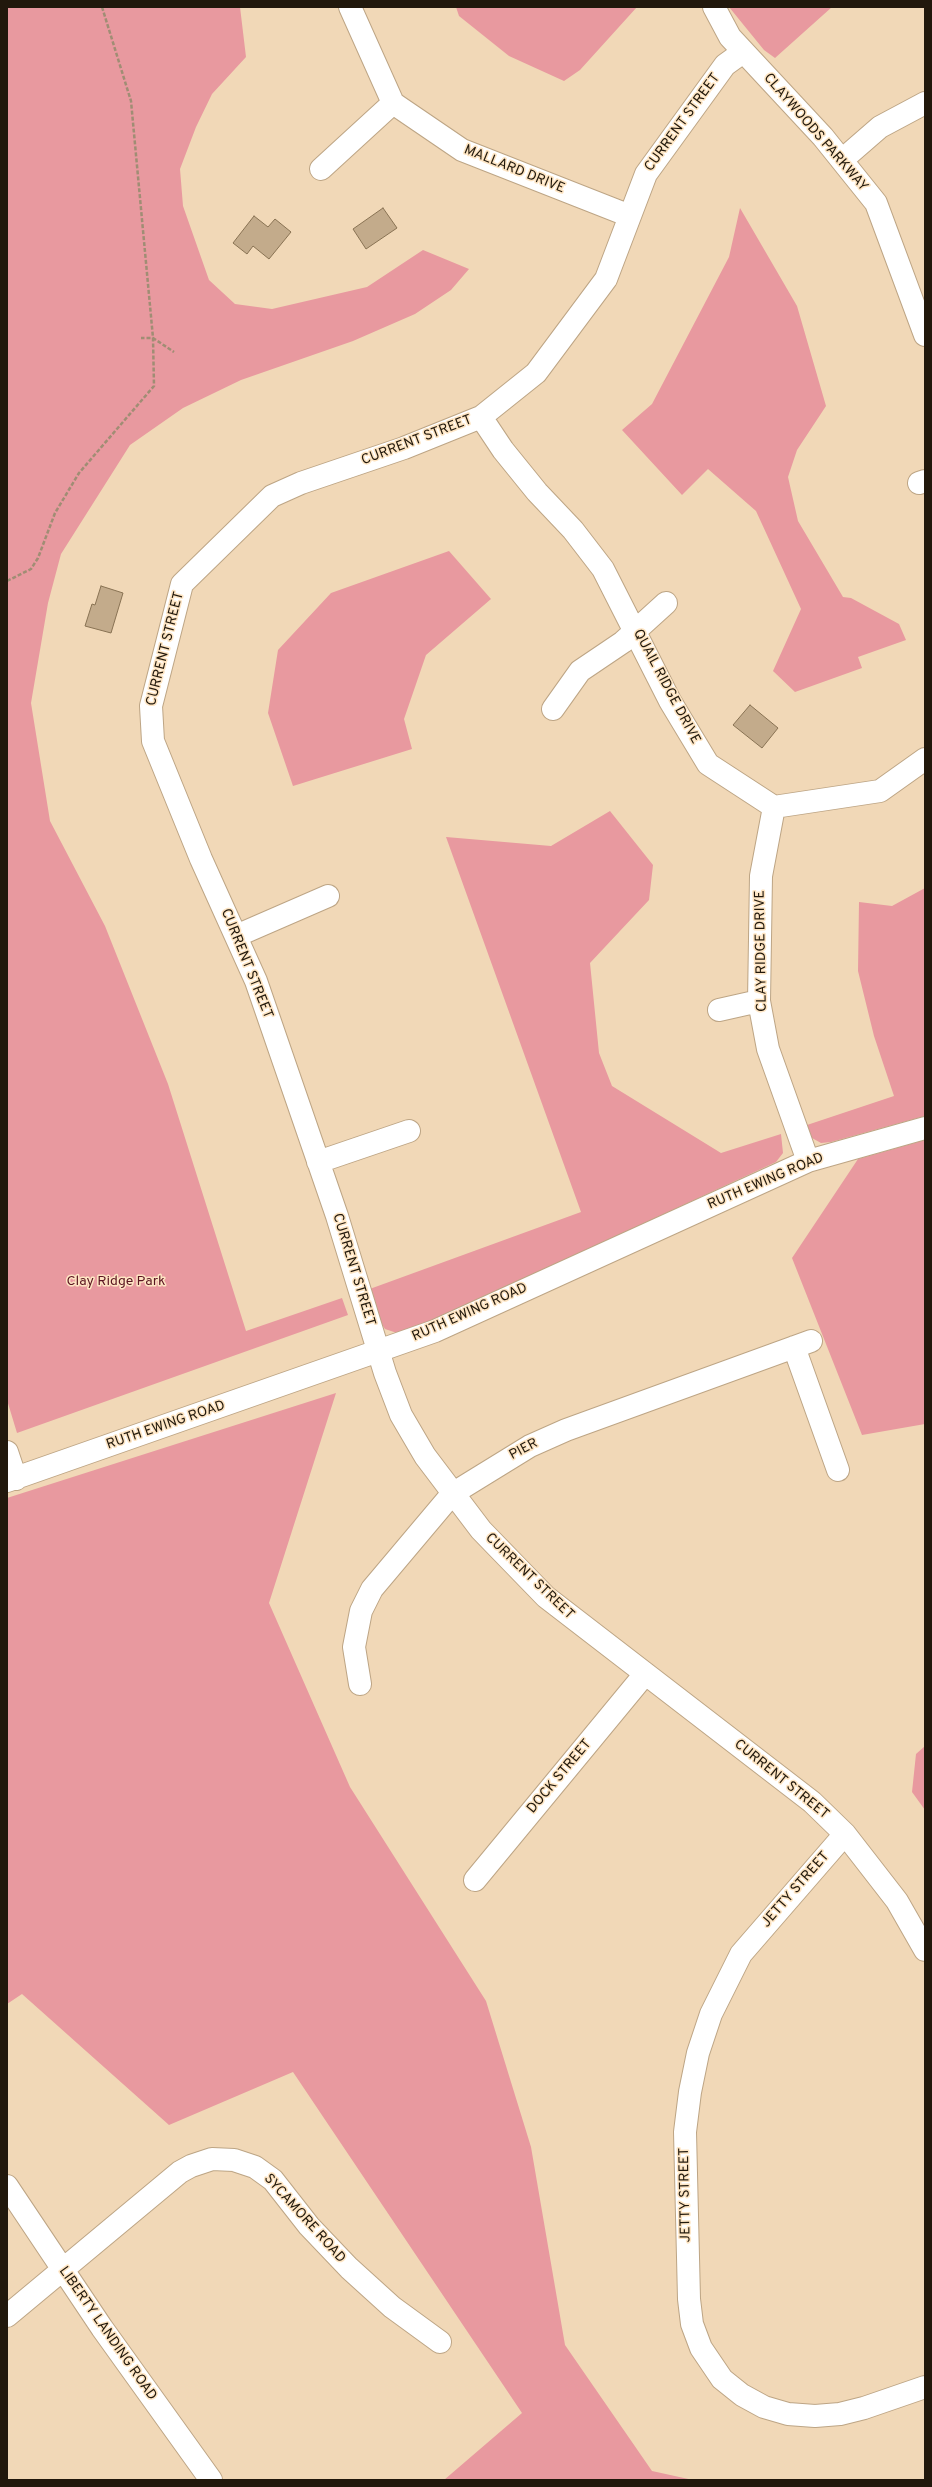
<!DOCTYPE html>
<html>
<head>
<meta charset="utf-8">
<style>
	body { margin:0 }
	#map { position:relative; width:932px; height:2487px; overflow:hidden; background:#f1d8b7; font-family:Overpass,sans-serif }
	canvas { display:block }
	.frame { position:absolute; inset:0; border:8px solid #21180c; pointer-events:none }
</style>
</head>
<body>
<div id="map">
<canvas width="932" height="2487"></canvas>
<div class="frame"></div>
</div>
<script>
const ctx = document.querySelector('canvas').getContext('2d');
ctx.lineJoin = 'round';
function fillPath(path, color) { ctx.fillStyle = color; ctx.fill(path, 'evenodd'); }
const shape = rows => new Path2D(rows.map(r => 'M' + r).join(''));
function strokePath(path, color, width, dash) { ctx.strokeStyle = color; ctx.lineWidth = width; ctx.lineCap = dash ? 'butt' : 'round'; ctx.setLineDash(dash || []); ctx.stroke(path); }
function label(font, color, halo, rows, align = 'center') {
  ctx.font = font + ' Overpass,sans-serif'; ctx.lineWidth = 3; ctx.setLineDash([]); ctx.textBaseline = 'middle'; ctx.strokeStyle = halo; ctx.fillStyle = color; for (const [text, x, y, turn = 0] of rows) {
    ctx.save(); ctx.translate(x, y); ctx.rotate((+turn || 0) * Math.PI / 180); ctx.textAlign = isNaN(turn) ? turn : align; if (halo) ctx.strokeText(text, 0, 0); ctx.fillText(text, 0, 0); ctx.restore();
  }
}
const green = shape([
	[7,7,240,7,246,57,212,94,196,127,180,169,183,206,209,280,235,304,272,309,367,287,423,250,469,269,451,290,415,314,353,341,241,380,183,408,130,445,61,554,48,603,31,703,50,821,105,926,168,1084,246,1331,342,1298,348,1315,17,1433,7,1400],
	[456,7,637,7,580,70,564,81,509,56,459,16],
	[729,7,832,7,775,58,764,50],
	[740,208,797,306,826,406,797,450,788,477,798,521,843,597,851,598,899,624,906,640,858,657,862,668,795,692,773,671,801,609,756,511,708,469,682,495,622,430,652,404,729,257],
	[449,551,491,599,426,655,404,719,412,749,293,786,268,713,278,650,331,593],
	[610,811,653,865,649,900,590,963,599,1053,612,1086,721,1153,781,1134,783,1153,776,1162,412,1331,397,1333,385,1329,378,1319,367,1290,581,1212,446,837,551,846],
	[925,888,925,1116,831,1142,821,1143,812,1138,804,1126,894,1096,874,1036,858,971,859,902,892,906],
	[925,1140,925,1424,862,1435,792,1258,858,1159],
	[336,1393,269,1603,350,1787,486,2001,531,2147,565,2345,652,2471,693,2480,444,2480,522,2413,293,2072,169,2125,22,1994,7,2004,7,1498],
	[925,1746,925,1810,912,1792,916,1754]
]);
const building = shape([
	[383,208,397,228,366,249,353,229,383,208],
	[254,216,268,227,275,219,291,232,269,259,253,246,247,254,233,243,254,216],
	[101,586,123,593,111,633,85,626,92,604,95,605,101,586],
	[750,705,778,728,762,748,733,725,750,705]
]);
const path = shape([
	[102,7,131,101,153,338,174,352],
	[7,581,31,569,38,558,55,513,79,473,154,386,153,338,141,338]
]);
const minor = shape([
	[350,7,393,103,462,150,630,216],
	[714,7,730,37,823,137,876,203,925,335],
	[743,52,725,65,646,174,606,279,536,373,481,417,404,448,301,483,272,496,182,584,151,706,153,741,201,859,256,981,337,1216,385,1373,401,1415,425,1456,481,1530,546,1597,812,1802,845,1834,897,1901,925,1950],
	[842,160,880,127,925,103],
	[321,169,393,103],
	[481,417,503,450,537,492,573,530,603,569,670,701,708,764,774,807,880,791,925,759],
	[919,483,925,481],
	[553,709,580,671,623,642,666,603],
	[774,807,761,876,759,1001,768,1049,808,1161],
	[236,936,328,896],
	[719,1010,759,1001],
	[318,1162,409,1131],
	[794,1347,838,1470],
	[7,1452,16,1479],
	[7,1481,435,1331,808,1161,925,1128],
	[360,1684,354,1647,361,1611,372,1589,452,1494,530,1446,566,1430,811,1341],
	[845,1834,741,1954,711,2014,698,2053,690,2092,685,2132,689,2299,692,2324,701,2348,722,2379,742,2395,764,2407,788,2414,815,2416,840,2414,864,2408,925,2387],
	[475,1880,645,1674],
	[7,2186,102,2328,211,2480],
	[7,2316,180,2172,191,2166,212,2159,234,2160,255,2167,273,2180,309,2226,349,2268,392,2307,440,2342]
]);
const streetNames = [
	["CURRENT STREET",683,123,-54],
	["CLAYWOODS PARKWAY",815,133,49],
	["MALLARD DRIVE",514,170,22],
	["CURRENT STREET",417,441,-21],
	["CURRENT STREET",166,649,-76],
	["QUAIL RIDGE DRIVE",666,687,62],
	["CLAY RIDGE DRIVE",762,951,-91],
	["CURRENT STREET",246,964,68],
	["RUTH EWING ROAD",766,1182,-23],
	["CURRENT STREET",353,1270,73],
	["RUTH EWING ROAD",470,1313,-24],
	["RUTH EWING ROAD",166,1426,-19],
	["PIER",524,1450,-28],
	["CURRENT STREET",529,1577,44],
	["DOCK STREET",560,1777,-50],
	["CURRENT STREET",781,1780,39],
	["JETTY STREET",796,1890,-49],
	["JETTY STREET",686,2195,-91],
	["SYCAMORE ROAD",304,2219,48],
	["LIBERTY LANDING ROAD",107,2334,55]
];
const parkNames = [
	["Clay Ridge Park",116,1282]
];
fillPath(green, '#e8999f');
fillPath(building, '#c3ab8b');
strokePath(building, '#887253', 1);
strokePath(minor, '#bda585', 24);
strokePath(path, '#a08d74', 2.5, [4, 2]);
strokePath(minor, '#fff', 22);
label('14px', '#21180c', '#fee5c3', streetNames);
label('14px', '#5a1421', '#fee5c3', parkNames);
</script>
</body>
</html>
